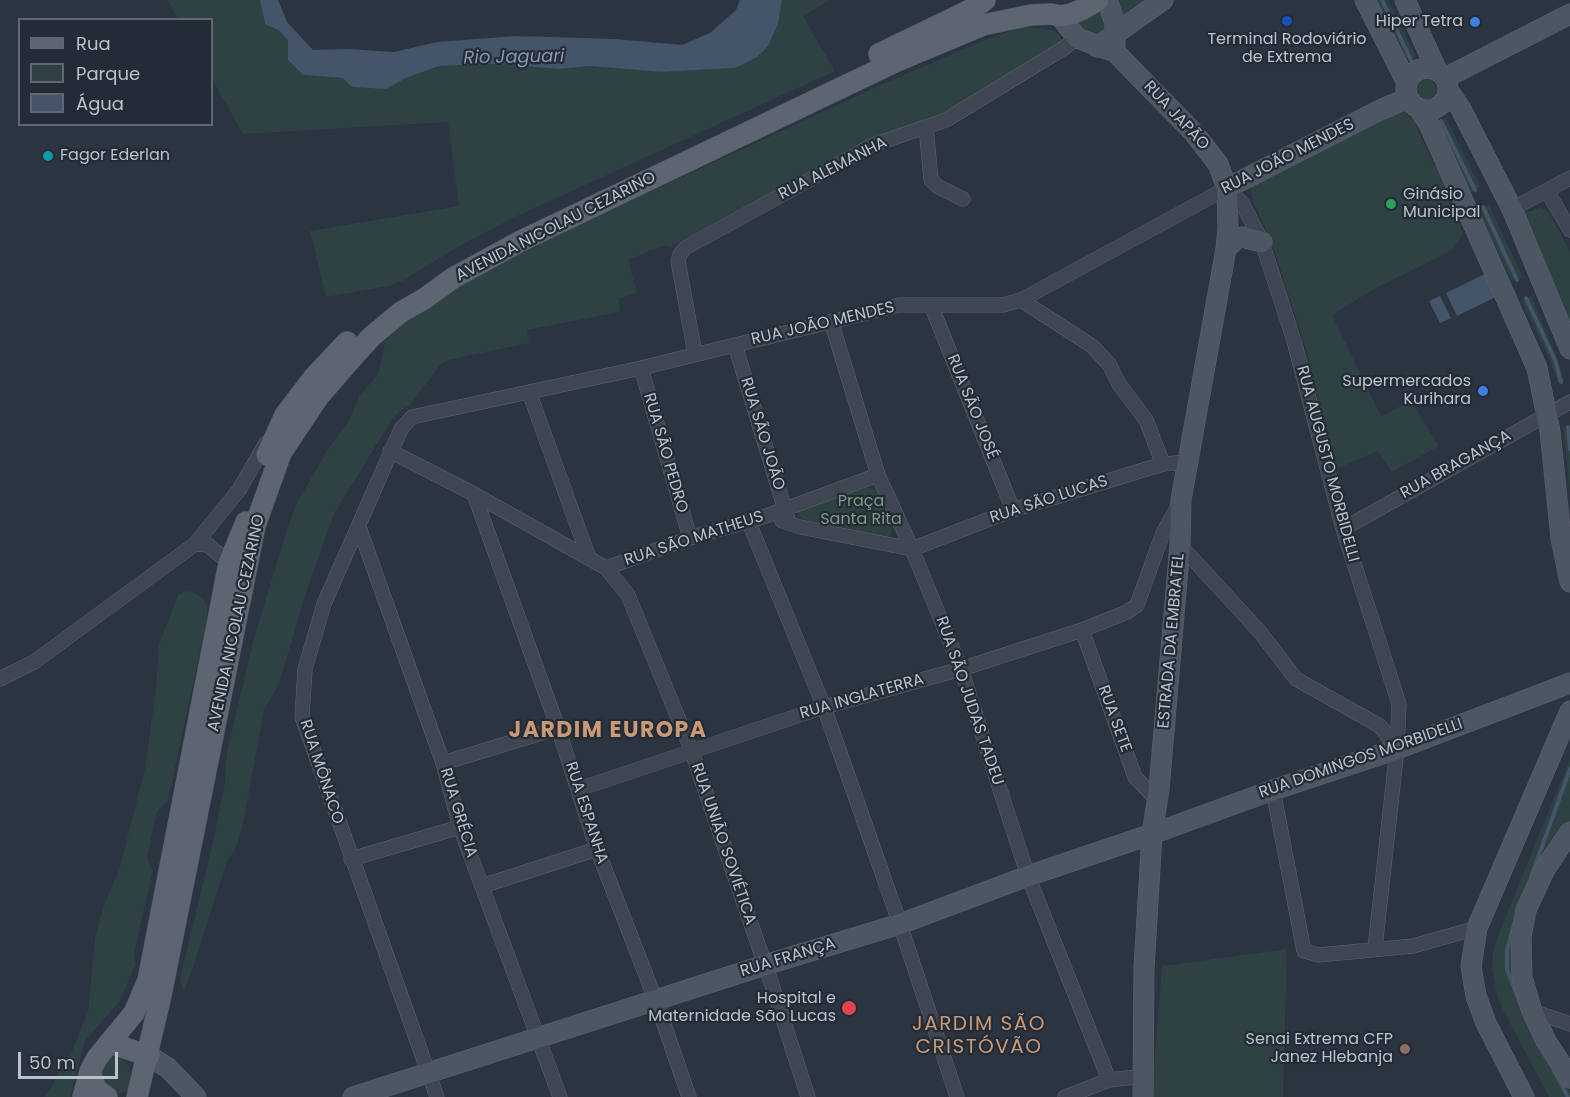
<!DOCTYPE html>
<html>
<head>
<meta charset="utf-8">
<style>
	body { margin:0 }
	#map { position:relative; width:1570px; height:1097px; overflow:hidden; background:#2b3441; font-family:Poppins,sans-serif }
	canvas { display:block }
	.legend { position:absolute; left:18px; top:18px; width:195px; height:108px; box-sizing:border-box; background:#232b36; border:2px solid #606772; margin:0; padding:8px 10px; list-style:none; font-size:18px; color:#bcc2cb }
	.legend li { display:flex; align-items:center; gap:12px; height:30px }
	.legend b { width:30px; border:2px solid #606772 }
	.scale { position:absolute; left:18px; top:1052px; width:100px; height:27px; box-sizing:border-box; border:3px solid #bcc2cb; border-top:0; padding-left:8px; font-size:18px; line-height:21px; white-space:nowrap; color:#bcc2cb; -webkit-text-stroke:4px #232b36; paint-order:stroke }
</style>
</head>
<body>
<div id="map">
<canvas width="1570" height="1097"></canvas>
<ul class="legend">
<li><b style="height:8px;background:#5d6570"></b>Rua</li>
<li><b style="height:16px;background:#2e4143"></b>Parque</li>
<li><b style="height:16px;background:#445469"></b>Água</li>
</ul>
<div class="scale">50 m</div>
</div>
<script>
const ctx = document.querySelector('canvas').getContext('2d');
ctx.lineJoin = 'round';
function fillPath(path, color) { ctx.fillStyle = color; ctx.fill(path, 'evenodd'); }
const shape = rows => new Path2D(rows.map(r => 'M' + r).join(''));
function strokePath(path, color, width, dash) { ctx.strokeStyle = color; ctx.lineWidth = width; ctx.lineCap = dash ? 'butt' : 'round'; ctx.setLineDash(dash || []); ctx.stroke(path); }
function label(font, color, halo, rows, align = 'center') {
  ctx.font = font + ' Poppins,sans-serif'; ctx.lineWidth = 4.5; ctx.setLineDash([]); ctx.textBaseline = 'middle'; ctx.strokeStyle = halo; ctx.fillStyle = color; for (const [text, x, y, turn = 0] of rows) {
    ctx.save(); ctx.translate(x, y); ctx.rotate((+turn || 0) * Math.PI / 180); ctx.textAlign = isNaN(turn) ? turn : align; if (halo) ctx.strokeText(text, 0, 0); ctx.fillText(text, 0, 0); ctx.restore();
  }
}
const green = shape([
	[167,0,260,0,265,24,280,31,288,41,288,60,303,75,343,78,385,89,406,78,439,66,499,64,559,69,590,66,661,72,735,68,778,24,782,0,830,0,803,16,835,71,515,217,456,248,402,281,389,286,326,297,310,231,459,206,448,122,243,134,212,79,212,20,178,19],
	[1117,0,1156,0,1124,17,1120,10],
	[1377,0,1388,0,1416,57,1408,61],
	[1099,3,1106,27,1100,39,1067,26],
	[1024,27,1041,28,1054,31,1060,36,1062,43,1058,49,924,123,868,143,670,247,664,245,628,260,637,292,619,299,620,312,527,330,529,343,448,360,441,364,410,405,400,411,391,421,334,514,305,596,279,684,264,710,242,830,234,852,227,861,191,974,183,992,180,978,213,842,225,782,227,751,254,638,285,536,296,505,326,452,348,422,360,395,378,375,385,342,400,325,444,291,579,225,876,87,992,37],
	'1414 89a11 11 0 1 1 22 0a11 11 0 1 1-22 0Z',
	[1402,110,1415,122,1433,164,1436,166,1450,194,1449,201,1463,233,1451,251,1374,289,1332,315,1381,416,1411,401,1439,446,1392,472,1378,451,1334,470,1307,353,1277,258,1253,200,1250,187],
	[1446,118,1480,187,1469,193,1436,123],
	[1489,205,1523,277,1512,282,1478,210],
	[1541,207,1549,213,1570,251,1570,325,1524,214],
	[1531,296,1560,365,1564,380,1558,383,1548,355,1521,300],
	[1570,426,1570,492,1563,427],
	[868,487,877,490,891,529,891,534,888,537,804,520,800,517,798,512,802,507],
	[185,591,193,592,204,599,207,608,207,619,168,801,157,811,147,858,153,870,134,955,136,964,119,1002,85,1041,70,1097,45,1097,73,1049,88,1011,95,939,103,908,120,867,145,768,156,688,159,644,178,595],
	[1570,759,1570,822,1542,861,1517,919,1541,1039,1570,1092,1570,1097,1549,1097,1502,1008,1497,995,1492,968,1493,953,1499,933],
	[1287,949,1283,1097,1153,1097,1153,1078,1162,966],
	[113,1056,123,1060,129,1066,131,1081,129,1088,126,1092,110,1095,95,1067,106,1057]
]);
const water = shape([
	[260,0,278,0,287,22,313,50,347,49,394,52,437,42,516,36,615,39,682,45,710,33,736,10,740,0,782,0,778,24,768,46,757,57,735,68,661,72,590,66,559,69,499,64,439,66,406,78,386,89,352,87,343,78,303,75,288,60,288,41,280,31,265,24],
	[1491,271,1502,294,1457,316,1446,293],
	[1440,296,1451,318,1440,323,1429,301]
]);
const stream = shape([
	[1382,0,1411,60],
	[1441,121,1475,190],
	[1483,207,1517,280],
	[1526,298,1555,360,1561,382],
	[1568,427,1570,449],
	[1531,877,1570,769],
	[1514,924,1507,950,1507,969,1522,1009],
	[1554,1071,1568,1097]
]);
const street = shape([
	[926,127,931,180,937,186,963,199],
	[1547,191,1570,230],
	[1512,209,1570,178],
	[1021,300,1092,346,1109,364,1119,384,1146,420,1163,464],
	[931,305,1013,510],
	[831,321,878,475,912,549,961,669,1028,876,1109,1080],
	[735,345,789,523],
	[695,354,678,261,680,254,685,248,873,145,946,120,1064,48,1077,38],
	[641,368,690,538],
	[529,392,589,558],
	[390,451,474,494,606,568,628,595,692,752,772,985,808,1097],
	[474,494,558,728,597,849,656,1001,689,1097],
	[748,520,824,707,900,924,957,1097],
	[782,521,800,527,912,549],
	[359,527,443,763,460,827,560,1097],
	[1343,529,1570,402],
	[195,544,208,545,229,563],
	[1180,545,1260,632,1296,679,1380,726,1397,749],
	[912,549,1013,510,1163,464,1189,462],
	[606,568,690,538,766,516,878,475],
	[1082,630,1135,777,1158,801],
	[0,679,34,662,195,544,239,490,266,443],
	[443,763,558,728],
	[579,789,824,707,961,669,1082,630,1127,612,1137,605,1163,533,1179,505],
	[1273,790,1304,951,1319,955,1413,946,1477,928],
	[351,859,460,827],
	[482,886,597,849],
	[1532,1011,1570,1024],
	[437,1097,302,717,305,669,324,604,401,429,412,417,641,368,899,305,1003,305,1021,300,1227,188,1242,203,1262,242,1294,341,1343,529,1399,704,1397,749,1375,948],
	[1065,1097,1109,1080,1145,1076]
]);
const secondary = shape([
	[1107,0,1115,23,1115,46],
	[1365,0,1407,83],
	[1405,0,1437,71],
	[1060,16,1077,38,1109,50],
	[1097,47,1163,0],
	[1115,52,1194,133,1218,164,1227,188,1228,228,1226,249,1181,500,1180,545,1159,789,1152,834,1144,968,1143,1097],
	'1406 89a21 21 0 1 1 42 0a21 21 0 1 1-42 0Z',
	[1445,78,1570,14],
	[1448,90,1461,109,1512,209,1570,349],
	[1419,109,1429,124,1537,368,1550,431,1561,538,1570,582],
	[1227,188,1380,110,1408,98],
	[1226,249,1236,239,1242,237,1262,242],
	[1570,832,1545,869,1526,910,1521,937,1522,977,1532,1011,1546,1041,1570,1078],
	[149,1056,168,1068,196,1097],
	[353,1097,765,965,900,924,1028,876,1152,834,1273,790,1397,749,1570,683],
	[1524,1097,1486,1023,1476,996,1471,966,1477,928,1570,711]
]);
const primary = shape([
	[879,54,974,8,985,0],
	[267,455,285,415,314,377,347,342],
	[110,1043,149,1056],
	[90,1071,96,1089,107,1097],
	[83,1097,90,1071,97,1058,134,1013,148,980,229,563,246,522],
	[137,1097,160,1000,255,526,281,453,319,396,352,358,371,337,401,312,424,299,453,278,521,241,897,61,983,25,1031,15,1051,14,1060,16,1071,14,1083,9,1098,0]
]);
const markers = [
	[1287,21,6,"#1a4fb4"],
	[1475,22,6,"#3f7fe0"],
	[48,156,6,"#0f9aa8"],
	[1391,204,6,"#2e9e5b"],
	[1483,391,6,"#3f7fe0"],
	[849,1008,8,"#e0444e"],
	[1405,1049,6,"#8d6e63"]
];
const poiNames = [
	["Hiper Tetra",1463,22],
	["Terminal Rodoviário",1287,40,"center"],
	["de Extrema",1287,58,"center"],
	["Fagor Ederlan",60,156,"left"],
	["Ginásio",1403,195,"left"],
	["Municipal",1403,213,"left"],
	["Supermercados",1471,382],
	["Kurihara",1471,400],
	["Hospital e",836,999],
	["Maternidade São Lucas",836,1017],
	["Senai Extrema CFP",1393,1040],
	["Janez Hlebanja",1393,1058]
];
const streetNames = [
	["RUA JAPÃO",1176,116,47],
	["RUA JOÃO MENDES",1288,157,-27],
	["RUA ALEMANHA",833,169,-27],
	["AVENIDA NICOLAU CEZARINO",556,227,-27],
	["RUA JOÃO MENDES",823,324,-13],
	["RUA SÃO JOSÉ",972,407,68],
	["RUA SÃO JOÃO",762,434,73],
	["RUA SÃO PEDRO",665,453,74],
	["RUA AUGUSTO MORBIDELLI",1327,464,75],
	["RUA BRAGANÇA",1456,465,-29],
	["RUA SÃO LUCAS",1049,500,-18],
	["RUA SÃO MATHEUS",694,539,-18],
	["AVENIDA NICOLAU CEZARINO",237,623,-78],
	["ESTRADA DA EMBRATEL",1172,641,-85],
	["RUA INGLATERRA",862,697,-16],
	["RUA SÃO JUDAS TADEU",969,701,71],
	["RUA SETE",1114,719,70],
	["RUA DOMINGOS MORBIDELLI",1361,759,-19],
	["RUA MÔNACO",321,772,72],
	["RUA GRÉCIA",458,813,73],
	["RUA ESPANHA",586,813,72],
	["RUA UNIÃO SOVIÉTICA",723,844,71],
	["RUA FRANÇA",788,958,-17]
];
const parkNames = [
	["Praça",861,502],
	["Santa Rita",861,520]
];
const waterNames = [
	["Rio Jaguari",514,58,-1]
];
const quarterNames = [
	["JARDIM SÃO",979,1025],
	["CRISTÓVÃO",979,1048]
];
const districtNames = [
	["JARDIM EUROPA",608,731]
];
fillPath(green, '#2e4143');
fillPath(water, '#445469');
strokePath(stream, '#445469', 4);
strokePath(street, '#5d646e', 15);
strokePath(secondary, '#5d646e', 21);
strokePath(primary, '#484f5a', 22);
strokePath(street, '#3f4651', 14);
strokePath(secondary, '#4d5663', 20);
strokePath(primary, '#5d6570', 21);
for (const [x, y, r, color] of markers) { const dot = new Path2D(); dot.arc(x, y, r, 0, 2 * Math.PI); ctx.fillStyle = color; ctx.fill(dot); strokePath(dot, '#232b36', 2); }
label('16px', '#bcc2cb', '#232b36', poiNames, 'right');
label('16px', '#bcc2cb', '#232b36', streetNames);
label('16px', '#7d9d84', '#232b36', parkNames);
label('italic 18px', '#8698ae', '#232b36', waterNames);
ctx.letterSpacing = '1.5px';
label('20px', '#ca9a77', '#232b36', quarterNames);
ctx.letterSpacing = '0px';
ctx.letterSpacing = '1.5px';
label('bold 22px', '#ca9a77', '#232b36', districtNames);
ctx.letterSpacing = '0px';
</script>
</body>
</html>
